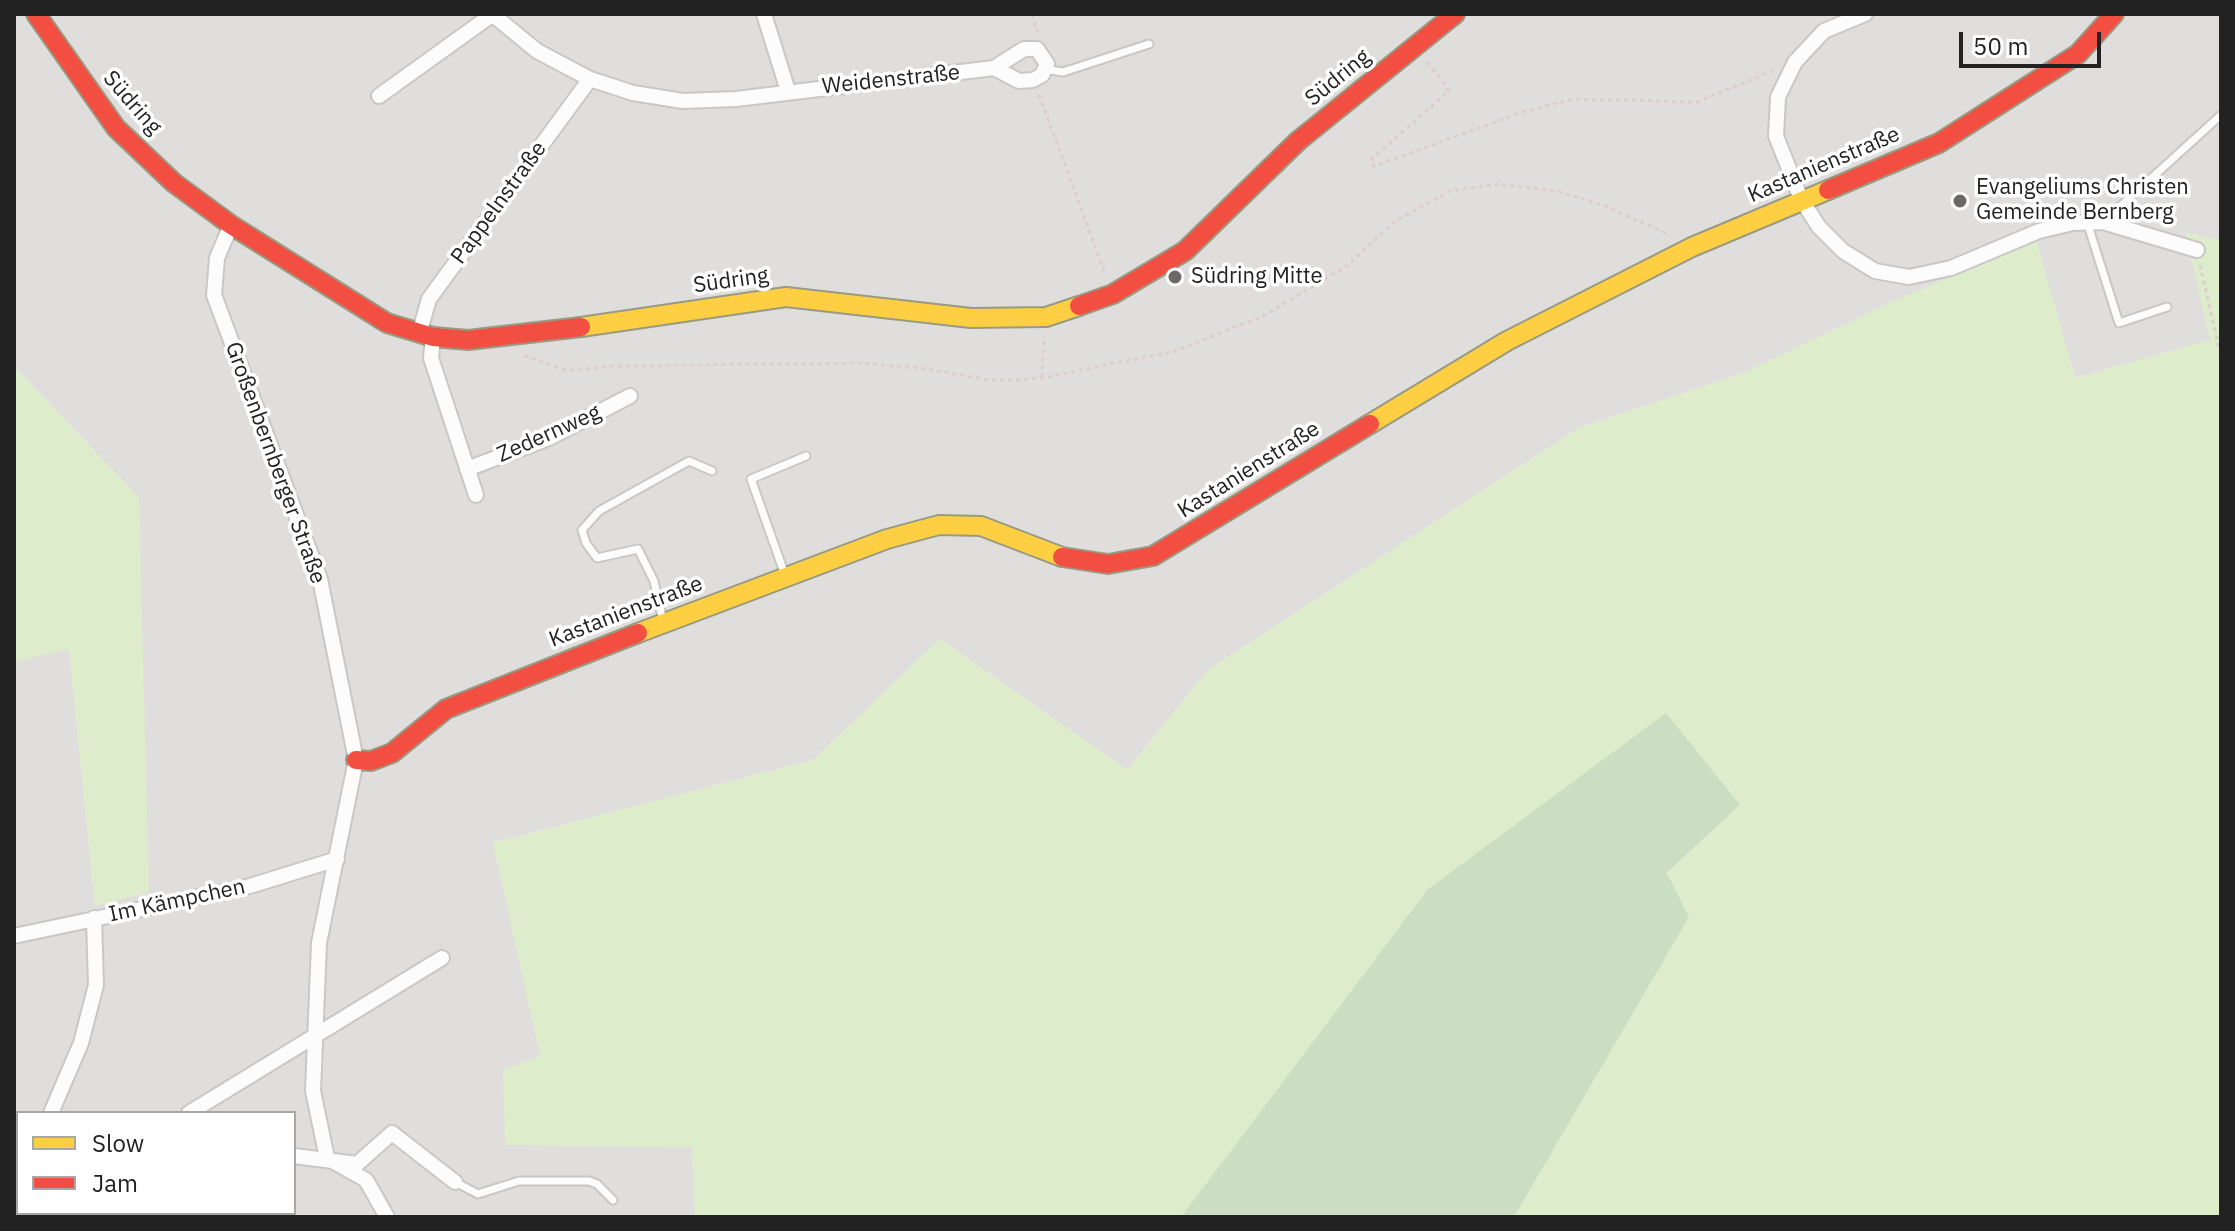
<!DOCTYPE html>
<html>
<head>
<meta charset="utf-8">
<style>
	body { margin:0 }
	#map { position:relative; width:2235px; height:1231px; overflow:hidden; background:#f0eeeb; font-family:"IBM Plex Sans",sans-serif }
	canvas { display:block }
	.frame { position:absolute; inset:0; border:16px solid #222; pointer-events:none }
	.legend { position:absolute; left:16px; top:1111px; width:280px; height:104px; box-sizing:border-box; background:#fff; border:2px solid #a7a7a7; margin:0; padding:10px 14px; list-style:none; font-size:24px; color:#222 }
	.legend li { display:flex; align-items:center; gap:16px; height:40px }
	.legend b { width:40px; border:2px solid #a7a7a7 }
	.scale { position:absolute; left:1959px; top:32px; width:142px; height:36px; box-sizing:border-box; border:4px solid #222; border-top:0; padding-left:10px; font-size:24px; line-height:28px; white-space:nowrap; color:#222; -webkit-text-stroke:6px #fff; paint-order:stroke }
</style>
</head>
<body>
<div id="map">
<canvas width="2235" height="1231"></canvas>
<div class="frame"></div>
<ul class="legend">
<li><b style="height:10px;background:#ffcf43"></b>Slow</li>
<li><b style="height:10px;background:#f24e42"></b>Jam</li>
</ul>
<div class="scale">50 m</div>
</div>
<script>
const ctx = document.querySelector('canvas').getContext('2d');
ctx.lineJoin = 'round';
function fillPath(path, color) { ctx.fillStyle = color; ctx.fill(path, 'evenodd'); }
const shape = rows => new Path2D(rows.map(r => 'M' + r).join(''));
function strokePath(path, color, width, dash) { ctx.strokeStyle = color; ctx.lineWidth = width; ctx.lineCap = dash ? 'butt' : 'round'; ctx.setLineDash(dash || []); ctx.stroke(path); }
function label(font, color, halo, rows, align = 'center') {
  ctx.font = font + ' "IBM Plex Sans",sans-serif'; ctx.lineWidth = 7; ctx.setLineDash([]); ctx.textBaseline = 'middle'; ctx.strokeStyle = halo; ctx.fillStyle = color; for (const [text, x, y, turn = 0] of rows) {
    ctx.save(); ctx.translate(x, y); ctx.rotate((+turn || 0) * Math.PI / 180); ctx.textAlign = isNaN(turn) ? turn : align; if (halo) ctx.strokeText(text, 0, 0); ctx.fillText(text, 0, 0); ctx.restore();
  }
}
const residential = shape([
	[14,14,2221,14,2221,241,2186,233,2211,340,2075,378,2036,241,1745,372,1577,429,1208,670,1127,770,940,639,813,760,493,843,692,1147,695,1217,14,1217,14,662,69,648,95,905,139,498,14,366],
	[18,1113,294,1113,294,1213,18,1213]
]);
const grass = shape([
	[2185,232,2221,241,2221,1217,1514,1217,1689,917,1667,874,1740,805,1427,890,1181,1217,695,1217,692,1147,505,1145,503,1070,540,1056,493,843,813,760,940,639,1127,770,1208,670,1577,429,1745,372,1887,304,2036,240,2075,378,2210,340],
	[14,366,139,498,149,892,95,906,69,649,14,662]
]);
const forest = shape([
	[1666,713,1740,805,1667,873,1689,917,1514,1217,1181,1217,1427,890]
]);
const path = shape([
	[1032,14,1038,33],
	[1428,62,1449,91,1371,160,1374,166,1526,111,1572,99,1697,102,1773,71],
	[1039,95,1106,276],
	[2200,265,2221,357],
	[524,356,567,371,615,366,858,363,921,368,996,381,1042,378,1175,351,1263,316,1347,266,1394,222,1450,191,1498,184,1557,191,1603,205,1670,235],
	[1042,377,1044,336]
]);
const lane = shape([
	[1044,69,1063,72,1149,44],
	[2087,222,2119,323,2167,307],
	[2103,222,2221,115],
	[785,575,751,479,806,456],
	[663,621,654,581,638,549,597,558,586,543,582,530,599,511,689,461,712,471],
	[455,1182,478,1194,519,1181,589,1181,597,1184,613,1200]
]);
const street = shape([
	[492,14,537,51,590,79,633,93,683,101,736,99,994,68,1024,49,1037,49,1047,64,1042,75,1033,80,1019,81,994,68],
	[764,14,788,91],
	[1865,14,1824,31,1795,62,1778,97,1776,136,1801,199,1819,227,1843,251,1875,271,1909,277,1951,268,2039,231,2073,223,2103,222,2197,250],
	[379,96,493,14],
	[231,225,217,258,214,295,320,579,356,760,319,943,313,1091,327,1158,366,1180,387,1217],
	[419,334,429,299,590,79],
	[433,337,431,358,476,495],
	[467,469,549,438,630,396],
	[14,936,250,886,337,859],
	[51,1113,81,1043,96,985,94,918],
	[189,1113,442,958],
	[14,1149,18,1150],
	[294,1156,357,1164,392,1133,455,1182],
	[112,1213,114,1217]
]);
const slow = shape([
	[581,327,786,297,971,318,1046,317,1079,306],
	[1370,424,1507,341,1692,247,1828,190],
	[638,633,887,539,939,525,981,526,1062,557]
]);
const jam = shape([
	[36,14,116,128,174,183,231,225,387,323,433,337,468,340,581,327],
	[1828,190,1939,143,2078,54,2114,14],
	[1079,306,1113,294,1185,251,1298,141,1455,14],
	[1062,557,1108,564,1153,556,1370,424],
	[356,760,371,761,392,753,446,709,638,633]
]);
const markers = [
	[1960,201,8,"#6a6968"],
	[1175,277,8,"#6a6968"]
];
const streetNames = [
	["Südring",1338,78,-39],
	["Weidenstraße",891,80,-6],
	["Südring",132,103,49],
	["Kastanienstraße",1824,165,-23],
	["Pappelnstraße",499,203,-54],
	["Südring",731,281,-8],
	["Zedernweg",549,434,-24],
	["Großenbernberger Straße",275,463,70],
	["Kastanienstraße",1249,470,-32],
	["Kastanienstraße",626,612,-21],
	["Im Kämpchen",177,901,-12]
];
const poiNames = [
	["Evangeliums Christen",1976,188],
	["Gemeinde Bernberg",1976,213],
	["Südring Mitte",1191,277]
];
fillPath(residential, '#dfdedc');
fillPath(grass, '#ddeccb');
fillPath(forest, '#cbdec1');
strokePath(lane, '#c9c8c7', 11);
strokePath(street, '#c9c8c7', 18);
strokePath(slow, '#999a82', 22);
strokePath(jam, '#999a82', 22);
strokePath(path, '#dccecd', 3, [4, 4]);
strokePath(lane, '#fdfcfc', 7);
strokePath(street, '#fdfcfc', 14);
strokePath(slow, '#ffcf43', 18);
strokePath(jam, '#f24e42', 18);
for (const [x, y, r, color] of markers) { const dot = new Path2D(); dot.arc(x, y, r, 0, 2 * Math.PI); ctx.fillStyle = color; ctx.fill(dot); strokePath(dot, '#fff', 3); }
label('22px', '#222', '#fff', streetNames);
label('22px', '#222', '#fff', poiNames, 'left');
</script>
</body>
</html>
